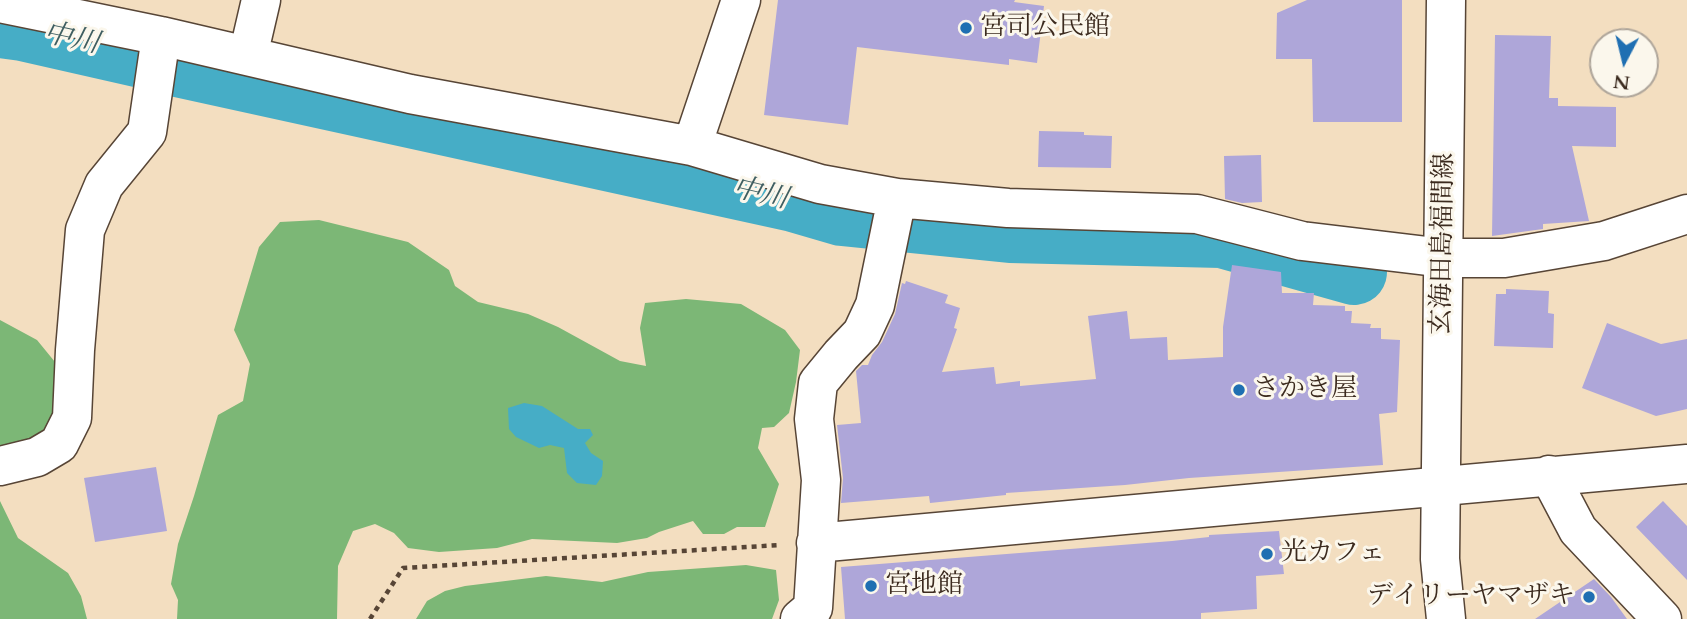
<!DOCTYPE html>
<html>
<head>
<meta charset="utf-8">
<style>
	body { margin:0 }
	#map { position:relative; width:1687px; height:619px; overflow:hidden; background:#f3dec0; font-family:Cardo,serif }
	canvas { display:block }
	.north { position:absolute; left:1589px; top:28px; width:70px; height:70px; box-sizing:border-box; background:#fbf7ec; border:2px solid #aea59a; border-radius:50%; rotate:187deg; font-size:19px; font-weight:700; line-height:28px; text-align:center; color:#3b2a1e }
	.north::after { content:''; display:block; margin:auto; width:24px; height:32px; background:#1f6fb2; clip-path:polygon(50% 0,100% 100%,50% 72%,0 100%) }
</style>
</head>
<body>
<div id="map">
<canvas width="1687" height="619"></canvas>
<div class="north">N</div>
</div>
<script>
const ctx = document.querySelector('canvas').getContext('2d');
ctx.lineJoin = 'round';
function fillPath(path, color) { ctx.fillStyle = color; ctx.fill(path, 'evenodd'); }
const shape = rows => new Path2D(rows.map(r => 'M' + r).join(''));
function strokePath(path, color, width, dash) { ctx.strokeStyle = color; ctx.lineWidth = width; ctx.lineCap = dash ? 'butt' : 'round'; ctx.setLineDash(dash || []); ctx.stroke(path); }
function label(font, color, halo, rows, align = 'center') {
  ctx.font = font + ' Cardo,"Noto Serif JP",serif'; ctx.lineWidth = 6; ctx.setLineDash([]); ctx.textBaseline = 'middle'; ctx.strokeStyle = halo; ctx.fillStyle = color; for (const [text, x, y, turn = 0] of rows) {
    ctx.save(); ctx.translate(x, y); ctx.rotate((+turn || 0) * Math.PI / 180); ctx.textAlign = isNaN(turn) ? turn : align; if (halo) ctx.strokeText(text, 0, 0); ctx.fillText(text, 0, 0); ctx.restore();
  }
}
const forest = shape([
	[319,220,408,242,449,270,455,286,478,302,528,314,558,327,620,361,646,366,640,328,645,303,686,299,741,304,785,330,800,350,796,382,789,413,774,427,762,428,758,448,779,484,765,527,737,527,724,534,703,534,693,521,659,532,647,538,617,543,532,539,497,548,439,552,408,548,394,533,375,524,353,531,338,566,337,619,177,619,178,600,171,584,178,544,194,496,218,415,243,401,250,364,234,330,259,247,280,222],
	[0,320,37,340,55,362,61,387,49,428,0,458],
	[0,501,18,538,68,573,81,596,87,619,0,619],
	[746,565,776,570,779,600,772,619,416,619,427,601,445,591,465,586,546,576,602,582,648,572]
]);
const water = shape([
	[524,403,542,406,578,429,590,429,593,435,585,443,591,453,603,461,602,476,596,485,577,483,567,473,564,448,550,445,539,448,516,437,509,429,508,408]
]);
const river = shape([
	[0,25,23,28,142,55],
	[173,63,794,199,842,213,1010,230,1222,235,1354,272]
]);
const building = shape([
	[778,0,1015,0,1014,2,1044,6,1037,63,1009,59,1009,65,857,47,848,125,764,115],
	[1307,0,1402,0,1402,122,1313,122,1312,59,1276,59,1277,13],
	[1495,35,1551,36,1549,98,1558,98,1558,106,1616,107,1616,147,1572,146,1589,221,1543,224,1543,229,1492,236],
	[1039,131,1084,132,1084,135,1112,136,1111,168,1038,167],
	[1261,155,1262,202,1242,203,1225,199,1224,156],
	[1232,265,1281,272,1282,293,1314,293,1313,305,1345,306,1345,311,1352,311,1351,323,1371,324,1370,328,1381,328,1381,339,1400,340,1397,412,1379,414,1383,465,1189,478,1125,485,1006,493,1006,495,930,503,929,496,841,503,843,478,837,425,861,423,856,371,862,365,868,365,872,355,882,342,895,314,902,283,905,284,906,281,948,295,945,303,960,308,954,328,957,329,942,372,994,367,996,384,1020,381,1020,386,1096,379,1088,316,1127,311,1130,339,1167,337,1168,360,1223,357,1223,327],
	[1506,289,1549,291,1548,313,1554,314,1553,348,1494,346,1496,294,1506,294],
	[1607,323,1661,344,1687,339,1687,409,1656,416,1582,388],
	[156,467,167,531,95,542,84,478],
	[1663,501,1687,526,1687,580,1636,527],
	[1279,531,1284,574,1256,576,1257,609,1201,613,1201,619,845,619,841,567,1172,541,1209,537,1209,535],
	[1594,579,1611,597,1627,619,1535,619]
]);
const path = shape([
	[370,619,403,568,780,545]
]);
const minor = shape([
	[0,3,161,36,410,94,692,146,820,184,897,198,1008,208,1197,214,1302,241,1444,258,1504,258,1604,241,1687,214],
	[248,56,261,0],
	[692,146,741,0],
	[0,466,37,457,59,444,72,418,75,350,85,230,104,185,147,132,161,36],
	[1549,475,1578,530,1662,619],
	[816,543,1687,464],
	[800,619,813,608,821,480,814,419,818,383,841,355,862,333,875,305,897,198]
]);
const major = shape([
	[1446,619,1440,559,1446,0]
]);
const markers = [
	[966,28,7,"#1f6fb2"],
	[1239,390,7,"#1f6fb2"],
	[1267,554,7,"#1f6fb2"],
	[871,586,7,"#1f6fb2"],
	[1589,597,7,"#1f6fb2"]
];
const poiNames = [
	["宮司公民館",980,28],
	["さかき屋",1253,390],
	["光カフェ",1281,554],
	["宮地館",885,586],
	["デイリーヤマザキ",1575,597,"right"]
];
const streetNames = [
	["玄海田島福間線",1444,244,-89]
];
const waterNames = [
	["中川",71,40,12],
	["中川",760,195,13]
];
fillPath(forest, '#7cb776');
fillPath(water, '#46adc6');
strokePath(river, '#46adc6', 66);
fillPath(building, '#aea6d9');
strokePath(minor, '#574536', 41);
strokePath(major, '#574536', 41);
strokePath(path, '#574536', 4.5, [5, 5]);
strokePath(minor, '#fff', 38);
strokePath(major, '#fff', 38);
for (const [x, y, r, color] of markers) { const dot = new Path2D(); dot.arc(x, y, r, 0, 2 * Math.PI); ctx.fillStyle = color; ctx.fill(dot); strokePath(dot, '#fbf7ec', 2.5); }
label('26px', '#3b2a1e', '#fbf7ec', poiNames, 'left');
label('26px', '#3b2a1e', '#fbf7ec', streetNames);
label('italic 28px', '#3f5e61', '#fbf7ec', waterNames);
</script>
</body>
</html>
